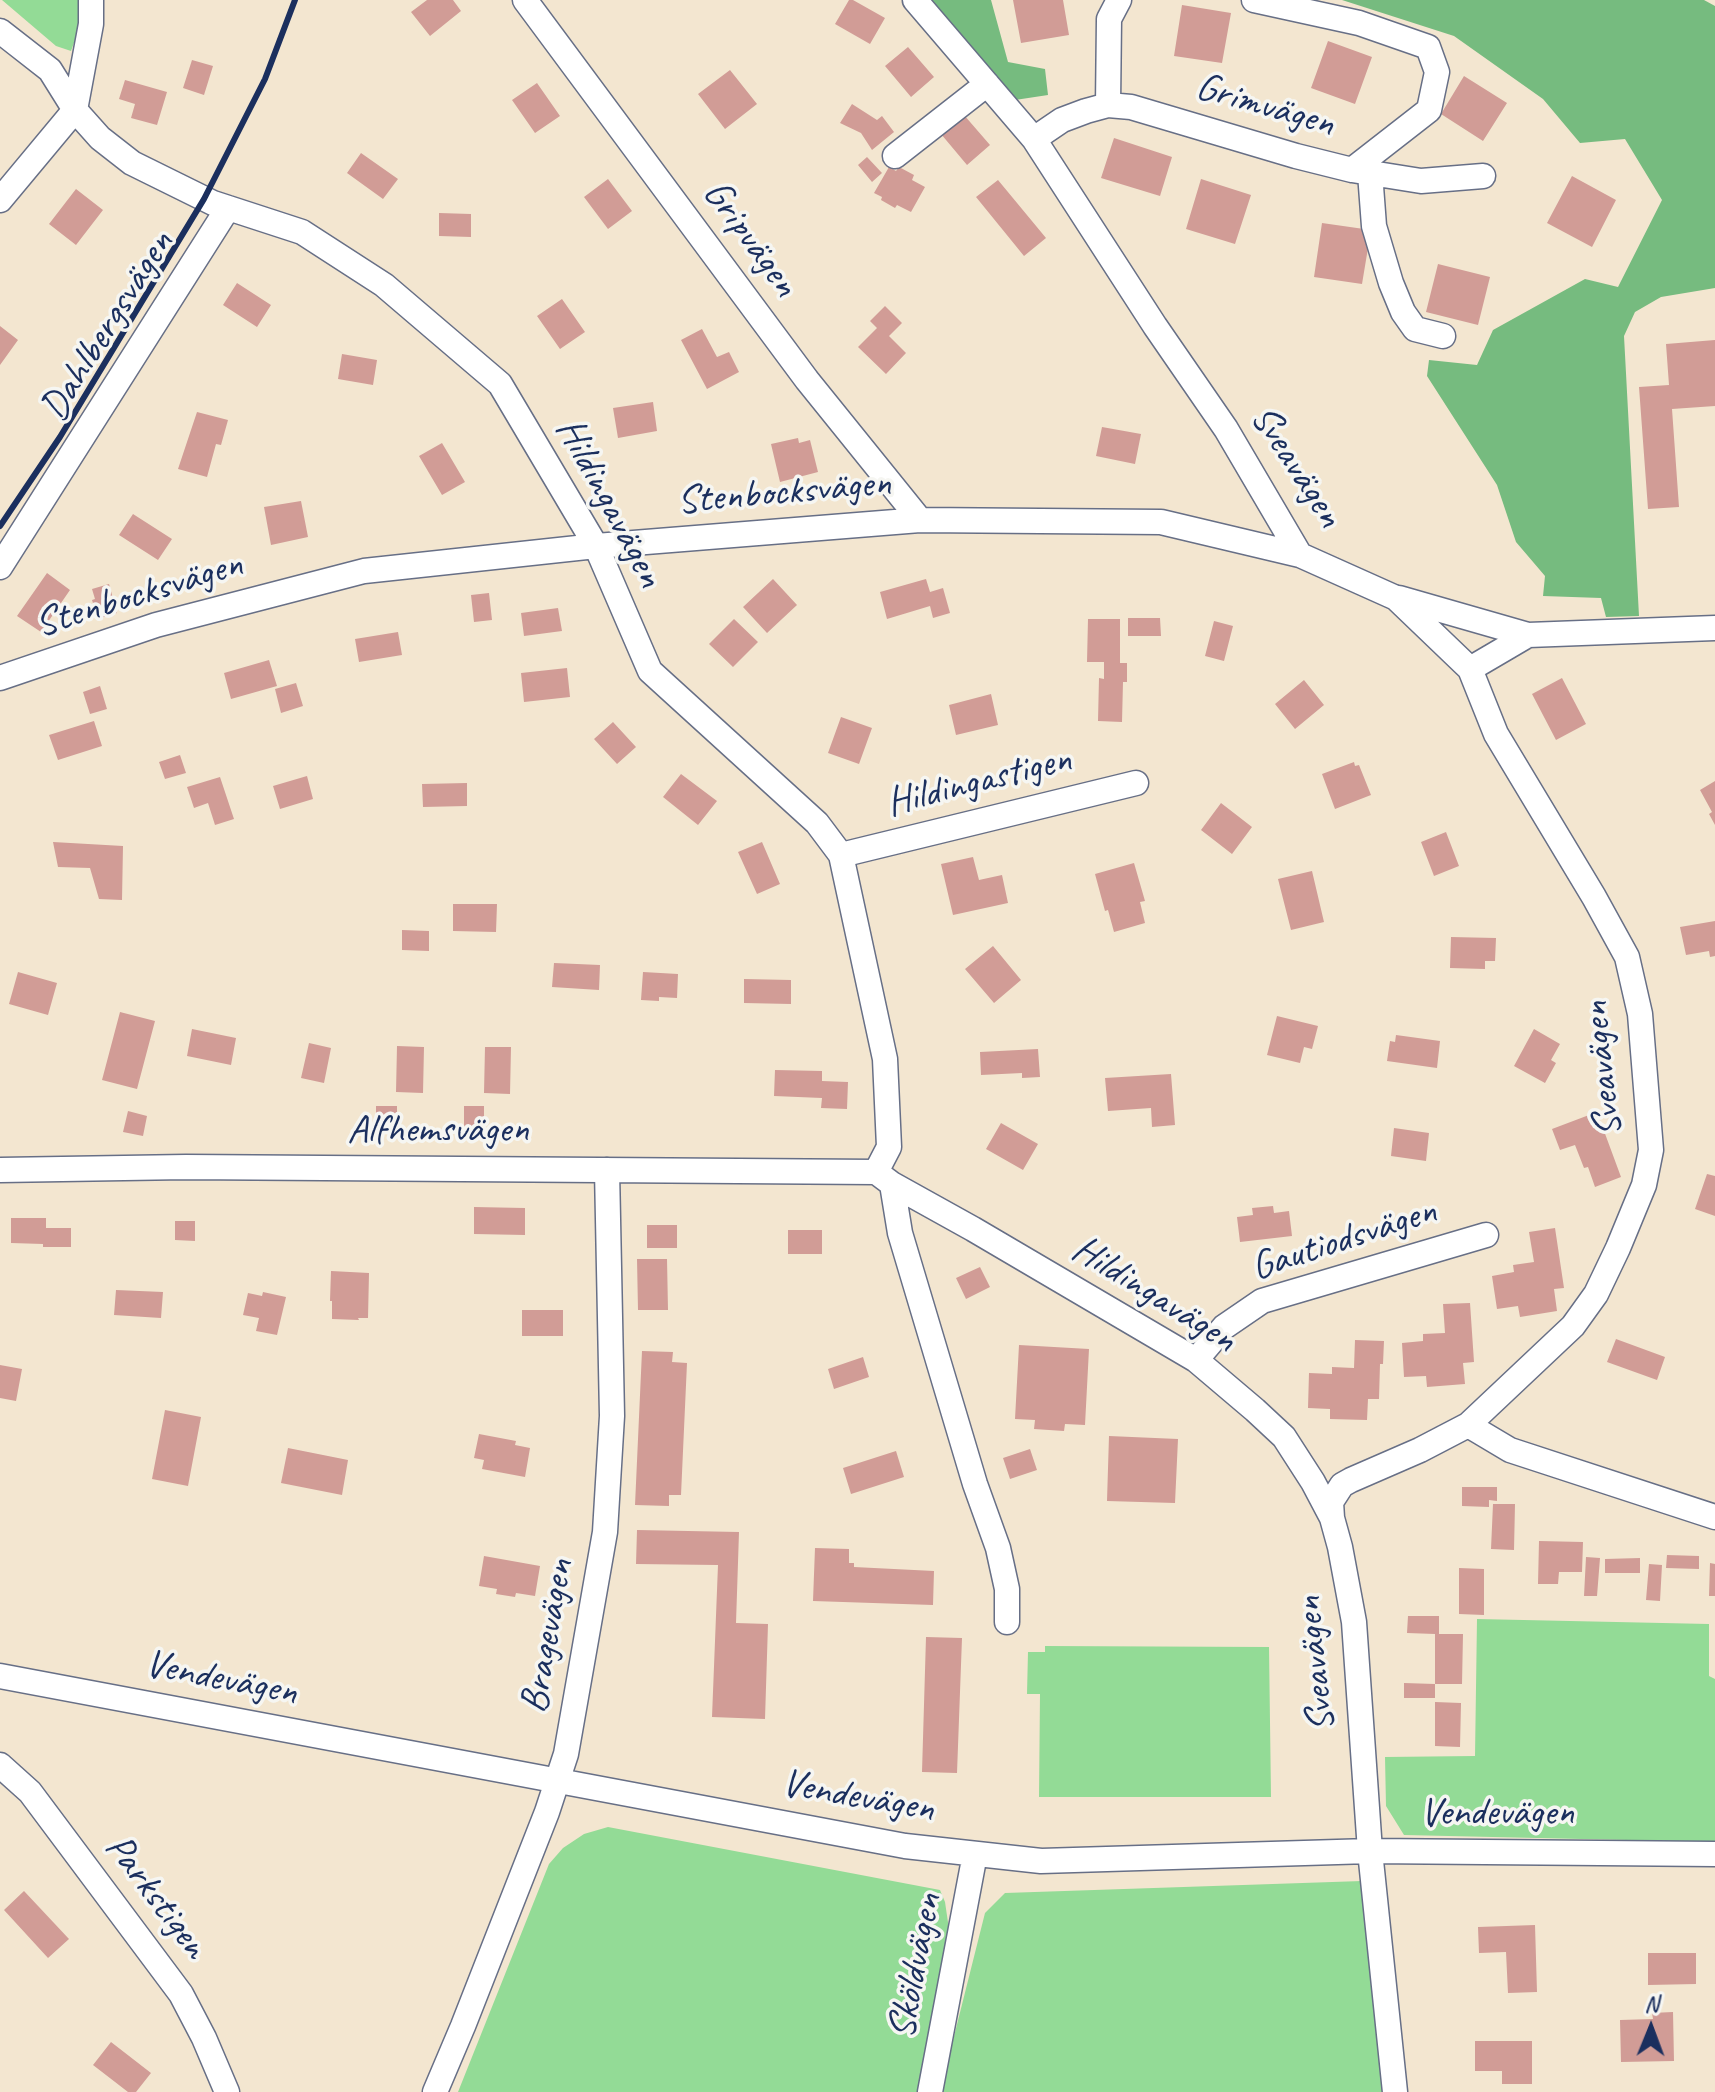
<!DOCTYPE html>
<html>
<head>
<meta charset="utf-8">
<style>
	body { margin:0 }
	#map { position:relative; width:1715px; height:2092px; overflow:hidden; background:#f3e6d0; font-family:Caveat,sans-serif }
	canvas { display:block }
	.north { position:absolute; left:1611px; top:1988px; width:80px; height:80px; -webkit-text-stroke:6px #f6f6f2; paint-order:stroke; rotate:1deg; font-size:22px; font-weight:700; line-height:32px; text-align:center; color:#1b2f5e }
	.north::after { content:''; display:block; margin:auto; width:28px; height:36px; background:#1b2f5e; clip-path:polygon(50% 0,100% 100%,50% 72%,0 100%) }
</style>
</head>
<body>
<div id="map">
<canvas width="1715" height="2092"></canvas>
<div class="north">N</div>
</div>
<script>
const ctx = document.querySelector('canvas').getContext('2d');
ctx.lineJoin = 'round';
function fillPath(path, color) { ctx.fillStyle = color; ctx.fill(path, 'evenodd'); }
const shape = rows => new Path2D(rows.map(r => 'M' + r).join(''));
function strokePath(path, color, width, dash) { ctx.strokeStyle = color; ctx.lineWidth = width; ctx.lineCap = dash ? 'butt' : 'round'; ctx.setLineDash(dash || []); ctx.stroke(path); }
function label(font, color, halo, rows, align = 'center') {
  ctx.font = font + ' Caveat,sans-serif'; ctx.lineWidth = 7; ctx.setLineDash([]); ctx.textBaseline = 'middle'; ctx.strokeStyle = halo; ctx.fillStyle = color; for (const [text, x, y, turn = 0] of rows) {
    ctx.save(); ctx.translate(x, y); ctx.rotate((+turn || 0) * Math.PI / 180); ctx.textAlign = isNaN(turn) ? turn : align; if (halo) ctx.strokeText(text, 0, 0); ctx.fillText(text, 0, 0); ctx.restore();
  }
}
const green = shape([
	[2,0,84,0,83,18,71,51,56,46],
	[1477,1619,1709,1624,1709,1676,1715,1679,1715,1842,1404,1835,1386,1806,1385,1757,1475,1756],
	[1045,1646,1269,1647,1271,1797,1039,1797,1040,1694,1027,1694,1028,1652,1045,1652],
	[608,1827,940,1890,945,1902,950,1936,919,2092,458,2092,549,1864,563,1848,584,1834],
	[1362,1881,1384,2092,940,2092,985,1913,1005,1893]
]);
const forest = shape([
	[929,0,991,0,1008,62,1045,69,1048,95,1015,100],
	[1342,0,1704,0,1715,6,1715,288,1661,297,1635,312,1624,336,1639,616,1606,617,1601,598,1543,596,1545,576,1516,542,1497,485,1427,376,1429,360,1477,365,1493,330,1585,279,1618,287,1662,200,1625,139,1580,143,1543,99,1454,36]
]);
const building = shape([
	[427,0,453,0,461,11,430,36,411,12],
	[849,0,853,0,885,18,870,44,835,24],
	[1013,0,1063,0,1069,35,1021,43],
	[1182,5,1231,13,1222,63,1174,56],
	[1328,41,1372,57,1355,104,1311,88],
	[908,47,934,77,911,97,885,66],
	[192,60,213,66,204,95,183,88],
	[730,70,757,104,725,129,698,94],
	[1464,76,1507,103,1483,141,1441,114],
	[125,80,167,92,157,125,131,118,135,104,119,99],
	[537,83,560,116,535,133,512,100],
	[852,104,877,120,882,116,894,132,872,150,861,133,840,123],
	[964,115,990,145,967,165,941,134],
	[1114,138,1172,157,1160,196,1101,178],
	[361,153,398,179,383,199,347,173],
	[867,157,882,173,872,182,858,165],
	[889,167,896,171,899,167,914,175,912,180,925,187,911,212,897,205,895,208,881,200,882,197,874,193],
	[1572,176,1616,200,1592,247,1547,223],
	[608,179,632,211,608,229,584,197],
	[1201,179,1251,195,1235,244,1186,229],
	[998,180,1046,238,1024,256,976,197],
	[76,189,103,210,76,245,49,224],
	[439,213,471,214,471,237,439,236],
	[1322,223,1371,230,1362,284,1314,277],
	[1438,264,1490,277,1478,325,1426,312],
	[237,283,271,305,257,327,223,305],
	[562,299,585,332,560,349,537,316],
	[885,306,902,323,889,336,906,353,886,374,858,347,877,328,870,321],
	[0,326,18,340,0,365],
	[702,329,717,357,729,352,739,372,707,389,681,340],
	[1715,340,1715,406,1672,409,1679,507,1648,509,1639,387,1669,385,1666,344],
	[342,354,377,360,373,385,338,379],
	[653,402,657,431,618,438,613,408],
	[197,412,228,420,221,445,216,444,207,477,178,469],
	[1102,427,1141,434,1135,464,1096,456],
	[798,438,799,443,810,440,818,472,780,482,771,444],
	[442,443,465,482,442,495,419,456],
	[301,501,308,537,271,545,264,507],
	[133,514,172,539,158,560,119,535],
	[47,573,70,590,41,632,17,616],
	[773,579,797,605,767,633,743,607],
	[926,579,930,592,943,588,950,613,933,618,930,606,887,619,880,592],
	[109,584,117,613,98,619,92,600,95,599,92,589],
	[489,593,492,620,474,622,471,595],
	[558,608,562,631,524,636,521,613],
	[1128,618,1160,618,1161,636,1128,636],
	[734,619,758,642,733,667,709,644],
	[1088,619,1120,619,1120,663,1127,663,1127,682,1123,682,1122,722,1098,721,1099,678,1104,679,1104,662,1087,662],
	[1214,621,1233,626,1224,661,1205,656],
	[398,632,402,655,359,662,355,639],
	[269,660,277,686,231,699,224,673],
	[567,668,570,697,524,702,521,673],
	[1562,678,1586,724,1556,740,1532,694],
	[1304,680,1324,705,1295,729,1275,704],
	[296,683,303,706,281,713,275,689],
	[100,686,107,709,90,714,83,692],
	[991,694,998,725,956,735,949,705],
	[841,717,872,728,859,764,828,753],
	[94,721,102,746,58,760,49,735],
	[613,722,636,747,617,764,594,739],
	[180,755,186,773,165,779,159,762],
	[1354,762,1355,766,1359,765,1371,795,1335,809,1322,774],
	[681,774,717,801,698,825,663,797],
	[307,776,313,799,280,809,273,786],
	[220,777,234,819,215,825,208,803,194,808,187,787],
	[1715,781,1715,825,1709,814,1712,812,1700,790],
	[467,783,467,806,423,807,422,784],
	[1221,803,1252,827,1232,854,1201,830],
	[1446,832,1459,866,1434,876,1421,842],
	[53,842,123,846,122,900,99,899,90,868,58,867],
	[762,842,780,884,757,894,738,852],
	[973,857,979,880,1002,875,1008,903,953,915,941,864],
	[1134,863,1145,901,1140,902,1145,923,1114,932,1108,910,1105,911,1095,874],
	[1312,871,1324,922,1291,930,1278,879],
	[453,904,497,904,496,932,453,931],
	[1715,921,1715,956,1710,957,1709,951,1686,955,1680,927],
	[402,930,429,931,429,951,402,950],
	[1451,937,1496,938,1495,961,1485,961,1485,969,1450,968],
	[993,946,1021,980,994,1003,965,969],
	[554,963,600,965,599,990,552,987],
	[18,972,57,983,48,1015,9,1004],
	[643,972,678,974,677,998,659,997,659,1001,641,1000],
	[744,979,791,980,791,1004,744,1003],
	[120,1012,155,1021,137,1089,102,1080],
	[1277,1016,1318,1026,1312,1049,1304,1047,1300,1063,1267,1055],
	[192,1029,236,1038,231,1065,187,1056],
	[1534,1029,1560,1044,1551,1060,1556,1063,1545,1083,1514,1066],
	[1396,1035,1440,1041,1437,1068,1387,1061,1390,1041,1395,1042],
	[309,1043,331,1048,324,1083,301,1078],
	[397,1046,424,1047,423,1093,396,1092],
	[485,1047,511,1047,510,1094,484,1093],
	[1038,1049,1040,1077,1022,1078,1022,1073,981,1075,980,1052],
	[775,1070,822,1071,822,1081,848,1082,847,1109,821,1108,822,1098,774,1096],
	[1171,1074,1175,1125,1152,1127,1151,1108,1108,1111,1105,1078],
	[376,1106,397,1106,397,1133,376,1133],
	[464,1106,484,1106,484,1135,464,1134],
	[128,1111,147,1116,143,1136,123,1132],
	[1597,1112,1621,1177,1595,1187,1588,1167,1584,1168,1575,1145,1560,1150,1552,1129],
	[1001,1123,1038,1144,1023,1170,986,1149],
	[1394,1128,1429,1133,1426,1161,1391,1156],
	[1707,1174,1715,1176,1715,1216,1695,1209],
	[1273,1206,1274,1213,1289,1211,1292,1236,1240,1242,1237,1217,1253,1215,1252,1208],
	[474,1207,525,1208,525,1235,474,1234],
	[11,1218,46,1218,46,1228,71,1228,71,1247,43,1247,43,1244,11,1243],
	[175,1221,195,1221,195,1241,175,1240],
	[647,1225,677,1225,677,1248,647,1248],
	[1555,1228,1564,1288,1554,1289,1557,1311,1520,1317,1518,1306,1497,1309,1492,1276,1514,1272,1513,1265,1534,1262,1529,1232],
	[788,1230,822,1230,822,1254,788,1254],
	[637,1259,667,1259,668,1310,638,1310],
	[980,1267,990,1287,966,1299,956,1278],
	[331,1271,369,1273,368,1318,358,1318,359,1320,332,1319,332,1301,330,1301],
	[116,1290,163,1292,161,1318,114,1315],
	[263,1292,286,1297,277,1335,256,1331,259,1318,243,1315,248,1293,262,1296],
	[1470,1303,1474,1362,1463,1363,1465,1384,1427,1387,1426,1376,1404,1377,1402,1343,1423,1341,1423,1334,1445,1333,1443,1304],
	[522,1310,563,1310,563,1336,522,1336],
	[1616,1339,1665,1357,1657,1380,1607,1362],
	[1355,1340,1384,1341,1383,1364,1380,1364,1379,1399,1368,1399,1367,1420,1330,1419,1330,1409,1308,1408,1309,1373,1332,1374,1332,1367,1354,1368],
	[1019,1345,1089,1349,1085,1425,1065,1424,1064,1431,1034,1429,1035,1420,1015,1419],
	[642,1351,673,1352,672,1362,687,1363,681,1495,669,1495,669,1506,635,1505],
	[863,1357,869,1377,834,1389,828,1369],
	[0,1365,22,1369,16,1401,0,1398],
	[165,1410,201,1417,188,1486,152,1479],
	[479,1434,516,1441,515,1445,530,1448,525,1477,482,1469,484,1460,474,1458],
	[1109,1436,1178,1439,1175,1503,1107,1501],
	[288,1448,348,1460,342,1495,281,1483],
	[1030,1449,1037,1470,1010,1479,1003,1458],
	[896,1451,904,1477,851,1494,843,1468],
	[1462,1487,1497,1487,1497,1501,1489,1500,1489,1507,1462,1506],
	[1493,1504,1515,1504,1514,1550,1491,1549],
	[637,1530,739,1532,736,1623,768,1624,765,1719,712,1717,718,1565,636,1564],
	[1539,1541,1583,1542,1582,1572,1559,1572,1558,1584,1538,1584],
	[815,1548,849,1549,849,1563,854,1563,854,1567,934,1571,933,1605,813,1601],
	[1667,1555,1699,1556,1699,1569,1666,1568],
	[484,1556,540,1566,535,1596,516,1593,515,1597,496,1594,497,1589,479,1586],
	[1586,1557,1600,1558,1597,1596,1584,1596],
	[1640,1558,1640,1573,1605,1573,1605,1559],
	[1710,1563,1715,1564,1715,1596,1709,1596],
	[1649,1564,1662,1565,1660,1601,1646,1600],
	[1459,1568,1484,1569,1484,1615,1459,1614],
	[1408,1616,1439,1616,1439,1634,1463,1634,1462,1684,1435,1684,1435,1698,1404,1698,1404,1683,1435,1684,1435,1634,1407,1633],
	[926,1637,962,1638,957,1773,922,1772],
	[1435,1702,1461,1703,1460,1747,1435,1746],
	[24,1891,69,1939,48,1958,4,1910],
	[1535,1925,1537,1992,1508,1993,1506,1952,1479,1953,1478,1927],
	[1648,1953,1696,1953,1696,1984,1648,1985],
	[1673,2012,1674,2061,1621,2062,1620,2020,1653,2019,1652,2013],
	[1475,2041,1532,2041,1532,2084,1502,2084,1502,2071,1475,2071],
	[111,2042,151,2073,136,2092,128,2092,93,2065]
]);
const minor = shape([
	[525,0,807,380,920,520],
	[915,0,1034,139,1155,326,1226,429,1300,555,1396,598,1470,669,1496,734,1594,897,1627,957,1640,1014,1651,1150,1644,1185,1618,1248,1596,1294,1573,1326,1468,1425,1420,1450,1351,1480,1342,1485,1331,1502,1332,1518,1340,1547,1354,1622,1370,1851,1395,2092],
	[1254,0,1359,23,1428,47,1437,72,1429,110,1352,170],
	[0,31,50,70,75,110,100,138,132,163,213,203,302,232,384,285,500,384,596,546,650,671,817,823,841,855,885,1059,889,1147,876,1172,892,1184,973,1229,1196,1360,1255,1410,1284,1437,1313,1482,1332,1518],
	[1108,105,1109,19,1119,0],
	[1034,139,1062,120,1086,111,1108,105,1131,107,1296,156,1352,170,1421,181,1483,176],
	[895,156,987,84],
	[1370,173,1374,226,1391,283,1403,312,1415,329,1443,336],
	[0,200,75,110,91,24,91,0],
	[0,567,228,208],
	[1399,598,1528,635,1715,628],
	[1470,669,1528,635],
	[0,678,156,625,364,571,596,546,920,520,1161,522,1300,555],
	[841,855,1136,783],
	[0,1170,186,1167,876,1172],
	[892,1184,900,1233,975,1484,998,1548,1007,1589,1007,1622],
	[1196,1360,1224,1327,1262,1301,1486,1235],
	[1468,1425,1510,1450,1715,1517],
	[0,1676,905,1846,1041,1861,1370,1851,1715,1854],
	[0,1765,30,1792,181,1994,204,2038,227,2092],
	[435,2092,463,2026,547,1812,566,1754,605,1532,612,1416,607,1170],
	[930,2092,975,1854]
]);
const rail = shape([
	[0,526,60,437,204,199,265,79,295,0]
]);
const streetNames = [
	["Grimvägen",1265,106,16],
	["Gripvägen",750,239,54],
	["Dahlbergsvägen",108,326,-58],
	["Sveavägen",1296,467,57],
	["Stenbocksvägen",784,493,-5],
	["Hildingavägen",609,503,62],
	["Stenbocksvägen",139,595,-17],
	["Hildingastigen",979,782,-14],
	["Sveavägen",1603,1069,-96],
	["Alfhemsvägen",438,1131],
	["Gautiodsvägen",1344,1240,-18],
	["Hildingavägen",1154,1295,32],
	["Bragevägen",548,1636,-80],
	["Sveavägen",1316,1664,-96],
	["Vendevägen",221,1679,11],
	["Vendevägen",858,1797,10],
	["Vendevägen",1497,1814],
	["Parkstigen",156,1897,53],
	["Sköldvägen",916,1966,-79]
];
fillPath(green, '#93db96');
fillPath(forest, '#76bb7f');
fillPath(building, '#d19c96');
strokePath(minor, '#676f86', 27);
strokePath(minor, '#fff', 24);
strokePath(rail, '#1b2f5e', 6);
label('40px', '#1b2f5e', '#f6f6f2', streetNames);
</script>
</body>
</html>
